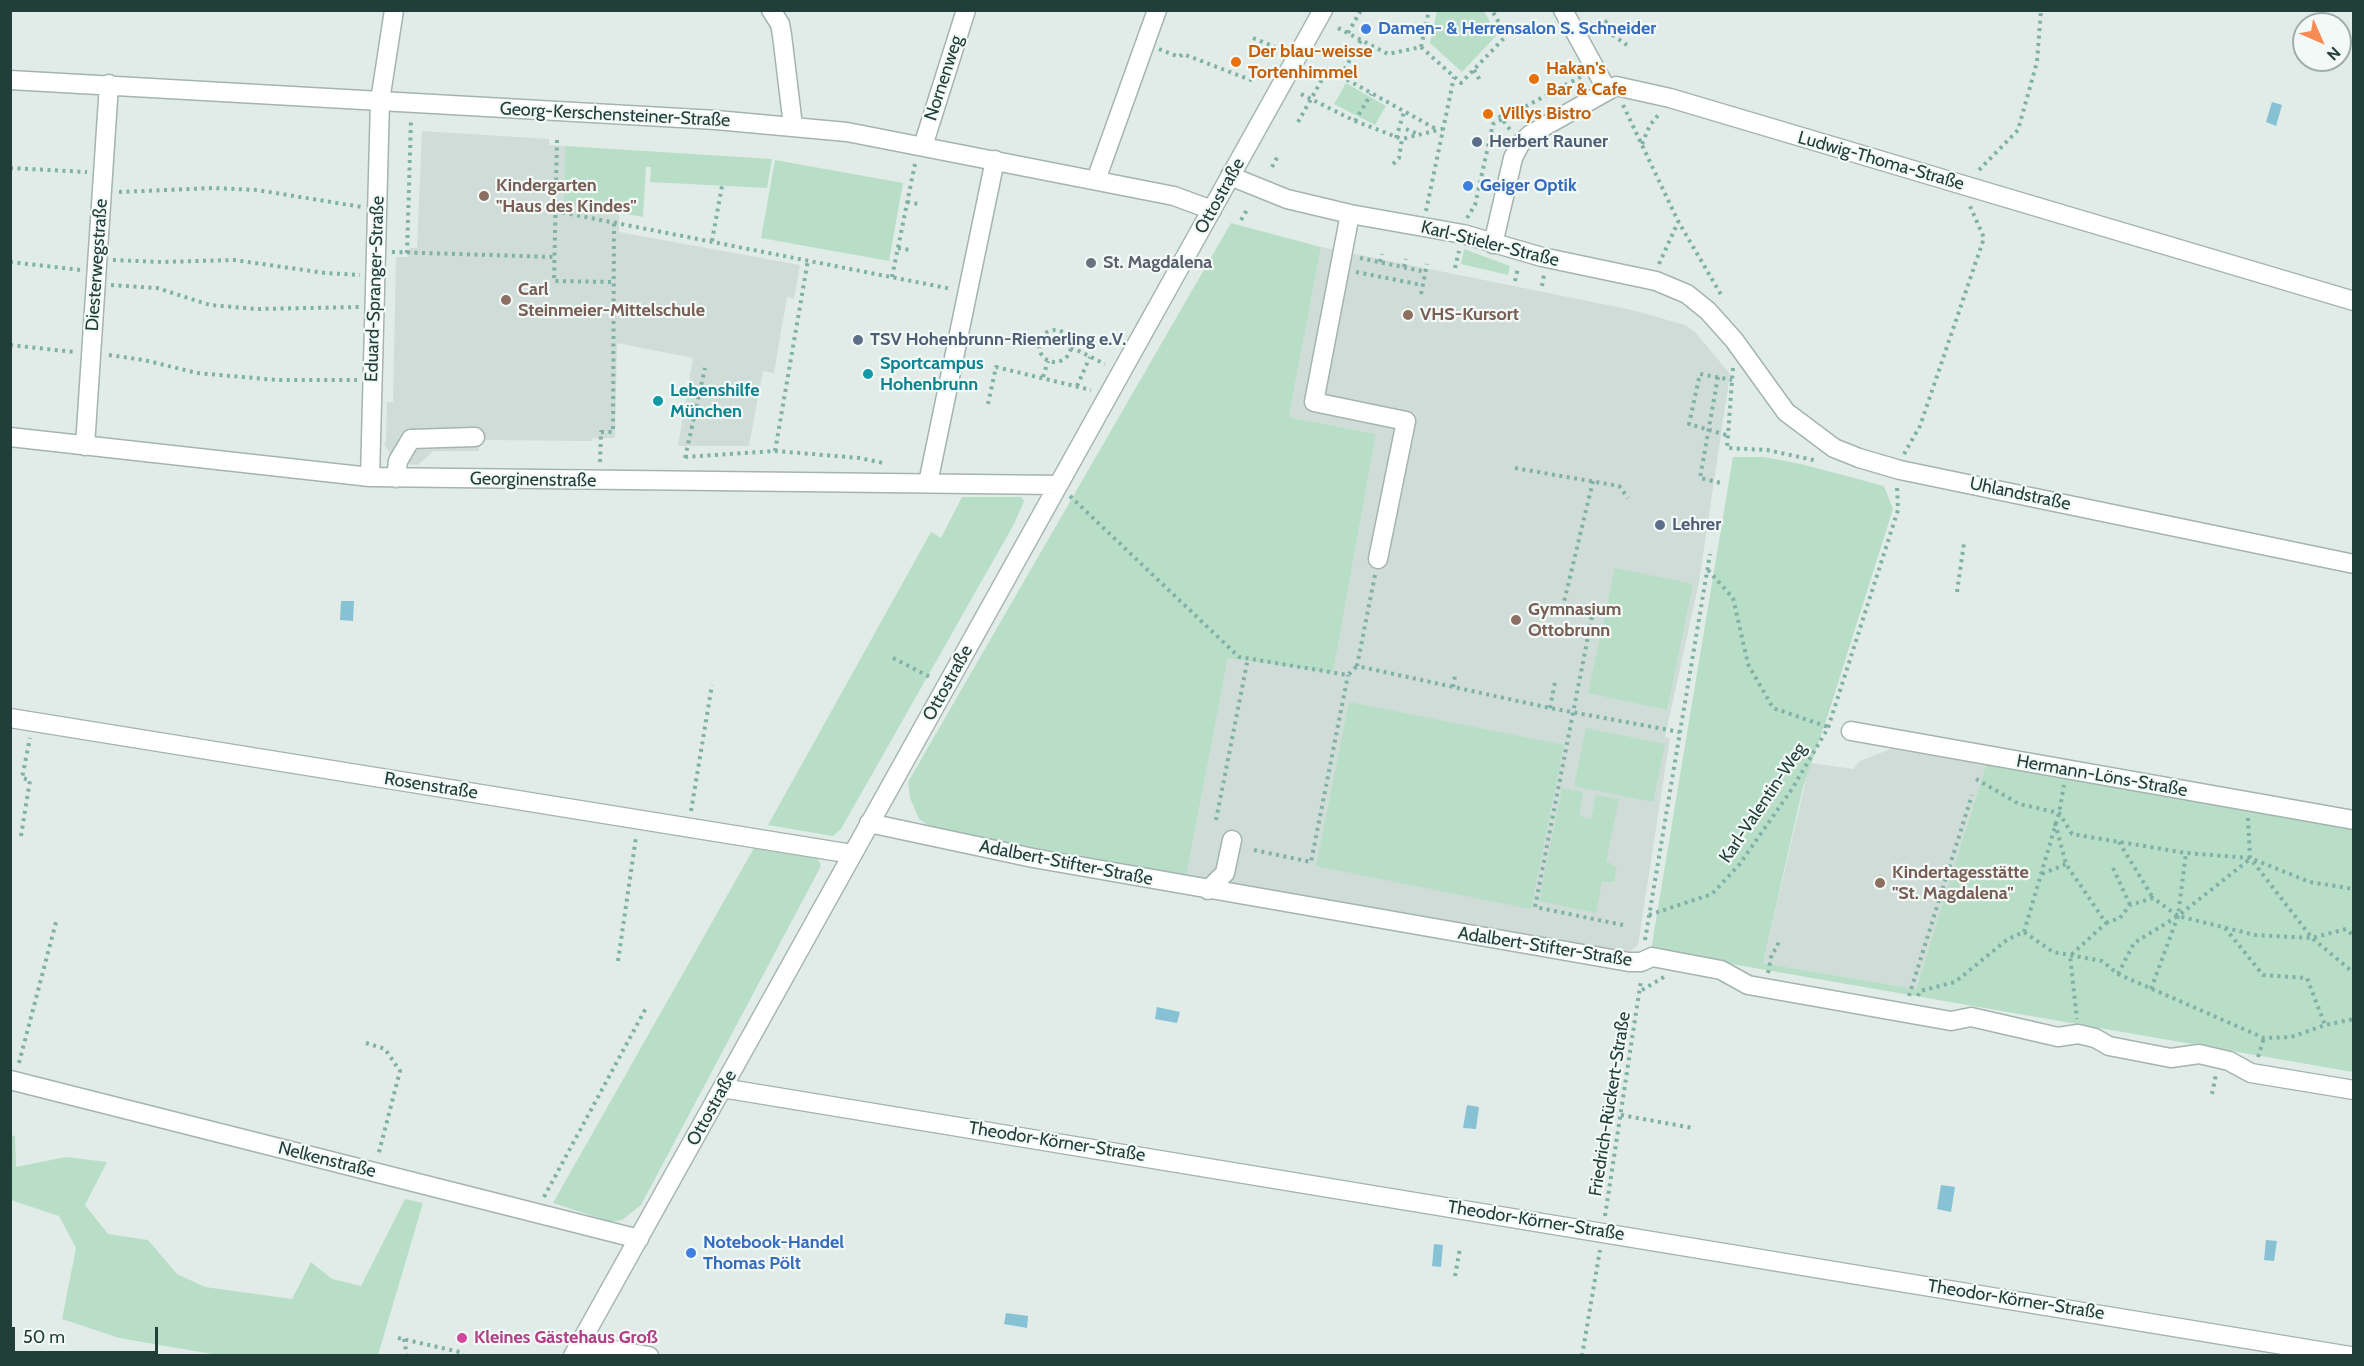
<!DOCTYPE html>
<html>
<head>
<meta charset="utf-8">
<style>
	body { margin:0 }
	#map { position:relative; width:2364px; height:1366px; overflow:hidden; background:#e1ece8; font-family:Cabin,sans-serif }
	canvas { display:block }
	.frame { position:absolute; inset:0; border:12px solid #213e39; pointer-events:none }
	.north { position:absolute; left:2292px; top:12px; width:60px; height:60px; box-sizing:border-box; background:#f2f9f6; border:2px solid #9eaeaa; border-radius:50%; rotate:135deg; font-size:16px; font-weight:700; line-height:24px; text-align:center; color:#213e39 }
	.north::after { content:''; display:block; margin:auto; width:21px; height:27px; background:#f78b54; clip-path:polygon(50% 0,100% 100%,50% 72%,0 100%) }
	.scale { position:absolute; left:12px; top:1327px; width:146px; height:27px; box-sizing:border-box; border:3px solid #213e39; border-top:0; padding-left:8px; font-size:18px; line-height:21px; white-space:nowrap; color:#213e39; -webkit-text-stroke:4px #f2f9f6; paint-order:stroke }
</style>
</head>
<body>
<div id="map">
<canvas width="2364" height="1366"></canvas>
<div class="frame"></div>
<div class="north">N</div>
<div class="scale">50 m</div>
</div>
<script>
const ctx = document.querySelector('canvas').getContext('2d');
ctx.lineJoin = 'round';
function fillPath(path, color) { ctx.fillStyle = color; ctx.fill(path, 'evenodd'); }
const shape = rows => new Path2D(rows.map(r => 'M' + r).join(''));
function strokePath(path, color, width, dash) { ctx.strokeStyle = color; ctx.lineWidth = width; ctx.lineCap = dash ? 'butt' : 'round'; ctx.setLineDash(dash || []); ctx.stroke(path); }
function label(font, color, halo, rows, align = 'center') {
  ctx.font = font + ' Cabin,sans-serif'; ctx.lineWidth = 4.5; ctx.setLineDash([]); ctx.textBaseline = 'middle'; ctx.strokeStyle = halo; ctx.fillStyle = color; for (const [text, x, y, turn = 0] of rows) {
    ctx.save(); ctx.translate(x, y); ctx.rotate((+turn || 0) * Math.PI / 180); ctx.textAlign = isNaN(turn) ? turn : align; if (halo) ctx.strokeText(text, 0, 0); ctx.fillText(text, 0, 0); ctx.restore();
  }
}
const built = shape([
	[422,131,549,139,549,145,565,146,564,203,619,213,619,232,800,265,794,299,787,297,774,373,763,371,749,446,678,446,693,358,617,343,615,438,592,438,591,441,479,440,479,451,433,451,418,465,404,464,392,458,384,443,386,441,387,402,393,402,396,257,409,257,410,248,417,248],
	[1321,247,1632,310,1685,325,1696,333,1730,374,1699,582,1665,737,1670,738,1638,945,1629,952,1186,877,1228,658,1333,673,1376,434,1289,417],
	[1891,749,1986,765,1966,829,1992,837,1935,929,1916,989,1763,963,1810,763,1853,769,1860,761]
]);
const green = shape([
	[1437,11,1484,11,1497,35,1462,72,1430,43],
	[1346,83,1386,106,1375,125,1334,104],
	[565,146,772,159,767,188,650,182,651,167,646,167,643,217,564,203],
	[775,160,903,183,889,261,761,238],
	[1231,223,1321,247,1289,417,1376,434,1333,673,1228,658,1186,877,939,833,919,819,910,798,908,782],
	[1464,249,1510,266,1508,275,1461,264],
	[1733,457,1764,457,1801,464,1884,486,1893,509,1826,721,1803,787,1763,963,1916,989,1986,765,2353,826,2353,1072,1651,950],
	[962,497,1021,497,1024,501,1014,524,841,829,833,836,768,825,931,532,941,538],
	[1615,568,1693,584,1667,710,1588,693],
	[1349,702,1564,745,1531,909,1316,866],
	[1586,728,1665,744,1653,802,1574,786],
	[1562,788,1583,792,1579,816,1591,819,1596,795,1619,799,1606,861,1617,867,1614,882,1602,882,1596,913,1539,901],
	[754,848,817,857,821,866,641,1205,622,1220,611,1222,553,1203],
	[11,1135,15,1136,16,1167,66,1157,107,1162,85,1205,108,1234,148,1240,177,1274,205,1287,292,1299,311,1262,332,1279,361,1286,405,1199,423,1203,378,1355,218,1355,119,1338,62,1319,76,1248,59,1216,11,1200]
]);
const water = shape([
	[2272,102,2282,105,2276,126,2266,122],
	[341,601,354,601,353,621,340,620],
	[1157,1007,1180,1012,1177,1023,1155,1019],
	[1467,1105,1479,1107,1476,1129,1463,1128],
	[1941,1185,1955,1187,1951,1212,1937,1209],
	[2266,1240,2277,1241,2274,1261,2264,1260],
	[1434,1244,1443,1245,1441,1267,1432,1266],
	[1006,1313,1028,1316,1027,1328,1004,1324]
]);
const path = shape([
	[1605,22,1611,34,1627,45],
	[1338,28,1388,54,1421,47,1461,83,1506,36,1492,10],
	[1592,30,1609,20],
	[1348,33,1361,10],
	[1253,38,1275,47],
	[1421,47,1429,10],
	[1159,49,1179,57,1183,54,1256,82],
	[1474,70,1481,82],
	[1341,76,1361,40],
	[1258,78,1259,78],
	[1301,94,1355,121,1402,139],
	[1623,105,1678,221,1723,298],
	[1499,115,1511,131],
	[1355,121,1371,94],
	[1298,122,1328,69,1436,129],
	[1406,129,1420,135],
	[1396,138,1404,112],
	[557,140,554,281,614,282],
	[1642,144,1650,125,1659,114],
	[1393,164,1399,158,1402,139,1442,129],
	[1272,167,1278,156],
	[10,168,87,172],
	[1979,170,2018,130,2037,62,2041,10],
	[119,192,213,188,257,190,362,207],
	[907,202,918,204],
	[555,211,952,289],
	[1426,211,1454,77],
	[1467,218,1475,205,1493,124,1582,76],
	[1241,220,1247,210],
	[712,241,722,186],
	[898,248,910,250],
	[392,252,554,257],
	[407,253,411,119],
	[1360,258,1426,272],
	[113,260,161,262,234,260,325,273,360,275],
	[10,262,81,270],
	[1380,262,1382,254],
	[1659,264,1678,222],
	[1404,267,1406,259],
	[1455,268,1459,251],
	[1356,272,1422,285],
	[892,277,915,164],
	[1515,281,1518,268],
	[111,285,157,288,210,305,257,309,359,307],
	[1542,286,1544,275],
	[1421,294,1427,264],
	'1039 346a16 16 0 1 1 32 0a16 16 0 1 1-32 0Z',
	[10,345,74,352],
	[1071,347,1105,364],
	[109,355,144,360,197,373,277,380,357,380],
	[1733,368,1727,448,1767,450,1818,461],
	[1043,377,1048,361],
	[1718,377,1700,478,1721,483],
	[1077,386,1090,357],
	[988,404,996,367,1091,390],
	[1726,435,1689,424,1700,374,1732,380],
	[775,451,808,260],
	[1904,454,1920,426,1984,238,1970,206],
	[685,457,775,451,860,458,883,463],
	[685,458,705,368],
	[600,462,601,432,613,432,614,223],
	[1515,468,1619,486,1628,498],
	[1593,481,1563,606,1593,611,1535,907,1623,925],
	[1070,496,1239,657,1348,675,1357,666],
	[1708,570,1733,598,1748,664,1773,708,1831,728],
	[1375,575,1357,666,1550,708,1680,732],
	[1957,592,1964,543],
	[893,658,932,678],
	[1453,687,1455,676],
	[1550,708,1555,682],
	[1976,779,2019,804,2059,813,2072,834,2186,853,2250,858,2310,882,2354,889],
	[691,811,712,685],
	[2248,818,2250,858,2312,938,2354,973],
	[1216,820,1248,658],
	[2055,823,2066,864,2106,923,2070,956,2077,1019],
	[21,836,30,780,22,778,30,738],
	[2119,842,2153,898],
	[1254,850,1311,862,1348,675],
	[2113,868,2130,905],
	[2042,874,2066,864],
	[1649,915,1712,894,1739,865,1792,789,1828,728,1898,510,1897,487],
	[2106,923,2120,918,2130,905,2153,898,2178,916,2250,859],
	[2225,928,2263,975,2307,978,2325,1025],
	[2024,932,2059,813,2064,785],
	[1645,940,1710,554],
	[618,961,636,837],
	[1768,973,1772,953,1777,948,1779,939],
	[2118,974,2134,943,2178,916,2255,935,2312,938,2346,929,2354,936],
	[2151,989,2178,916,2186,853],
	[1642,990,1664,977],
	[1909,996,1972,795],
	[1918,996,1920,991,1955,982,2008,939,2024,932,2053,952,2102,961,2118,974,2264,1038,2291,1037,2325,1025,2354,1019],
	[366,1043,385,1049,400,1071,378,1156],
	[2258,1057,2264,1038],
	[19,1063,56,922],
	[2212,1094,2216,1074],
	[1621,1115,1693,1128],
	[544,1197,646,1008],
	[1605,1216,1641,980],
	[1455,1276,1460,1248],
	[398,1338,464,1353],
	[404,1339,407,1356],
	[1582,1356,1600,1250]
]);
const minor = shape([
	[771,10,780,24,782,35,793,126],
	[1563,10,1607,90],
	[10,80,716,120,847,132,1174,196,1212,210],
	[923,146,966,10],
	[1230,176,1287,199,1350,214,1463,234,1542,257,1656,281,1687,294,1708,311,1734,340,1786,412,1834,448,1859,458,1900,470,2354,564],
	[1096,180,1157,10],
	[1350,214,1314,402,1406,421,1378,559],
	[1493,244,1513,158,1520,144,1531,134,1616,86,1670,98,2354,301],
	[10,437,370,477,1058,485],
	[85,446,109,84],
	[370,477,380,101,394,10],
	[396,478,398,461,411,439,475,437],
	[928,483,995,160],
	[10,718,852,854],
	[1851,731,2354,820],
	[869,823,1033,858,1629,962,1641,962,1652,957,1721,970,1748,985,1951,1021,1971,1017,2058,1037,2078,1034,2095,1038,2109,1046,2171,1058,2199,1054,2229,1061,2251,1073,2354,1090],
	[1208,890,1225,873,1232,840],
	[10,1080,639,1239],
	[722,1088,2350,1356],
	[579,1344,649,1356],
	[573,1356,1323,10]
]);
const markers = [
	[1366,29,6,"#3f7fe0"],
	[1236,62,6,"#e8710a"],
	[1534,79,6,"#e8710a"],
	[1488,114,6,"#e8710a"],
	[1477,142,6,"#5c6f8a"],
	[1468,186,6,"#3f7fe0"],
	[484,196,6,"#8d6e63"],
	[1091,263,6,"#6b7280"],
	[506,300,6,"#8d6e63"],
	[1408,315,6,"#8d6e63"],
	[858,340,6,"#5c6f8a"],
	[868,374,6,"#0f9aa8"],
	[658,401,6,"#0f9aa8"],
	[1660,525,6,"#5c6f8a"],
	[1516,620,6,"#8d6e63"],
	[1880,883,6,"#8d6e63"],
	[691,1253,6,"#3f7fe0"],
	[462,1338,6,"#d1479c"]
];
const shopNames = [
	["Damen- & Herrensalon S. Schneider",1378,29],
	["Geiger Optik",1480,186],
	["Notebook-Handel",703,1243],
	["Thomas Pölt",703,1264]
];
const foodNames = [
	["Der blau-weisse",1248,52],
	["Tortenhimmel",1248,73],
	["Hakan's",1546,69],
	["Bar & Cafe",1546,90],
	["Villys Bistro",1500,114]
];
const streetNames = [
	["Nornenweg",944,78,-72],
	["Georg-Kerschensteiner-Straße",615,115,3],
	["Ludwig-Thoma-Straße",1881,161,16],
	["Ottostraße",1220,196,-61],
	["Karl-Stieler-Straße",1490,244,14],
	["Diesterwegstraße",97,265,-86],
	["Eduard-Spranger-Straße",375,289,-88],
	["Georginenstraße",533,480,1],
	["Uhlandstraße",2020,494,12],
	["Ottostraße",948,683,-61],
	["Hermann-Löns-Straße",2102,776,10],
	["Rosenstraße",431,786,9],
	["Karl-Valentin-Weg",1763,803,-56],
	["Adalbert-Stifter-Straße",1066,863,11],
	["Adalbert-Stifter-Straße",1545,947,9],
	["Friedrich-Rückert-Straße",1610,1104,-81],
	["Ottostraße",712,1108,-61],
	["Theodor-Körner-Straße",1057,1142,9],
	["Nelkenstraße",327,1160,14],
	["Theodor-Körner-Straße",1536,1221,9],
	["Theodor-Körner-Straße",2016,1300,9]
];
const serviceNames = [
	["Herbert Rauner",1489,142],
	["TSV Hohenbrunn-Riemerling e.V.",870,340],
	["Lehrer",1672,525]
];
const educationNames = [
	["Kindergarten",496,186],
	["\"Haus des Kindes\"",496,207],
	["Carl",518,290],
	["Steinmeier-Mittelschule",518,311],
	["VHS-Kursort",1420,315],
	["Gymnasium",1528,610],
	["Ottobrunn",1528,631],
	["Kindertagesstätte",1892,873],
	["\"St. Magdalena\"",1892,894]
];
const worshipNames = [
	["St. Magdalena",1103,263]
];
const cultureNames = [
	["Sportcampus",880,364],
	["Hohenbrunn",880,385],
	["Lebenshilfe",670,391],
	["München",670,412]
];
const hotelNames = [
	["Kleines Gästehaus Groß",474,1338]
];
fillPath(built, '#cfdcd8');
fillPath(green, '#b9dec7');
fillPath(water, '#87c1d4');
strokePath(minor, '#a4b4b0', 21);
strokePath(path, '#80b1a6', 4, [3, 4.5]);
strokePath(minor, '#fff', 18);
for (const [x, y, r, color] of markers) { const dot = new Path2D(); dot.arc(x, y, r, 0, 2 * Math.PI); ctx.fillStyle = color; ctx.fill(dot); strokePath(dot, '#f2f9f6', 2); }
label('bold 18px', '#366cbe', '#f2f9f6', shopNames, 'left');
label('bold 18px', '#c56008', '#f2f9f6', foodNames, 'left');
label('18px', '#213e39', '#f2f9f6', streetNames);
label('bold 18px', '#4e5e75', '#f2f9f6', serviceNames, 'left');
label('bold 18px', '#785e54', '#f2f9f6', educationNames, 'left');
label('bold 18px', '#5b616d', '#f2f9f6', worshipNames, 'left');
label('bold 18px', '#0d838f', '#f2f9f6', cultureNames, 'left');
label('bold 18px', '#b23c85', '#f2f9f6', hotelNames, 'left');
</script>
</body>
</html>
